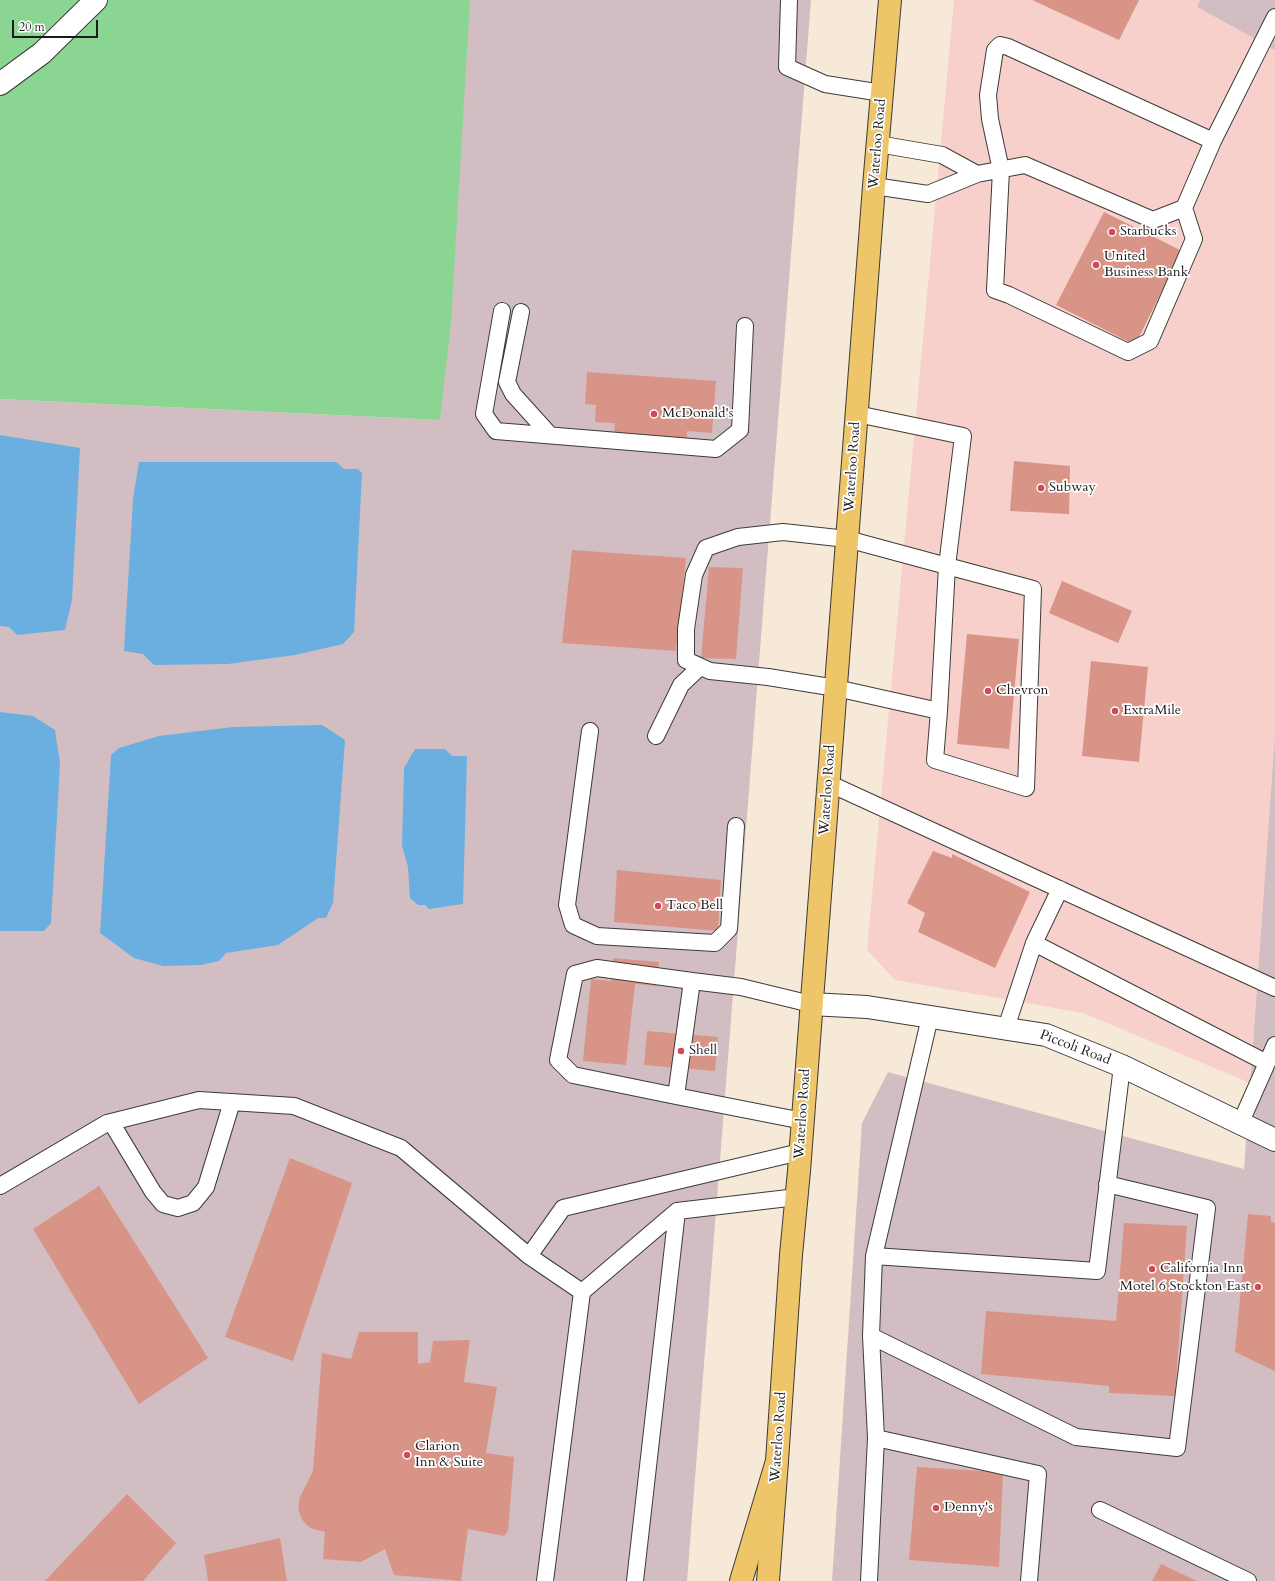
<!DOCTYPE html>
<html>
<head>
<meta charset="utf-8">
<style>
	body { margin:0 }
	#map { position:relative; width:1275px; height:1581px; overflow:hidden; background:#f7e9d7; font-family:Cardo,serif }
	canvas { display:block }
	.scale { position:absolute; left:12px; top:20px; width:86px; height:18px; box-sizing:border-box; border:2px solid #1c1c1c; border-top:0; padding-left:5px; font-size:12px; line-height:14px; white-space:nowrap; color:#1c1c1c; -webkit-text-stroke:3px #fff; paint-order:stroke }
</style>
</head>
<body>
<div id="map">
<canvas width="1275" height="1581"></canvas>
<div class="scale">20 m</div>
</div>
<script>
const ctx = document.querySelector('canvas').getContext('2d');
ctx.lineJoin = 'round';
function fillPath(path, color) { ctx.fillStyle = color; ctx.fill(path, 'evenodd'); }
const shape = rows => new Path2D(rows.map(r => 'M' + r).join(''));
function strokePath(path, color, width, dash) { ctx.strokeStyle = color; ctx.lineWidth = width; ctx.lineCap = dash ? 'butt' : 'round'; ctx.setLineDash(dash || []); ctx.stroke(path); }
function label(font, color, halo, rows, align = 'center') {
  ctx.font = font + ' Cardo,serif'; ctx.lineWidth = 3.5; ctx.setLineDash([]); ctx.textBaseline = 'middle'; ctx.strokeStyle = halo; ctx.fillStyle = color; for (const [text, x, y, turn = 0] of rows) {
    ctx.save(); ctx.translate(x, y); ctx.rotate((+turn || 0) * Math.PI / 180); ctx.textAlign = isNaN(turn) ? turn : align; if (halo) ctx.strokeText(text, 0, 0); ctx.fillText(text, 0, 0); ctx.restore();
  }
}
const built = shape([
	[954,0,1200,0,1197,7,1275,50,1275,734,1250,1083,1083,1013,895,980,867,950]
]);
const industrial = shape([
	[467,0,811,0,687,1581,0,1581,0,399,440,420],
	[1200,0,1275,0,1275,50,1197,7],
	[1275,734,1275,1581,832,1581,862,1123,888,1072,1244,1169]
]);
const green = shape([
	[0,0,470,0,451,322,440,420,0,399]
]);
const water = shape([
	[0,435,80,448,72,600,65,630,17,635,9,627,0,626],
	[139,462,336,462,344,469,358,469,362,473,354,632,343,644,295,655,228,664,154,665,143,654,124,651,133,499],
	[0,712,33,716,55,730,60,763,51,923,44,931,0,931],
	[322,725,345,740,333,903,326,918,318,918,278,945,226,953,219,961,201,965,163,966,134,958,100,933,111,755,119,748,159,736,233,727],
	[415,749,445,749,452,756,467,756,463,904,429,909,425,905,418,905,410,898,408,867,402,846,404,768]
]);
const building = shape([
	[1032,0,1139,0,1119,40],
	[1104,212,1182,251,1135,345,1056,305],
	[587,372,716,381,712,433,687,431,687,438,614,433,615,423,595,422,596,405,585,404],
	[1014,461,1070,466,1069,514,1010,511],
	[572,550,686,558,676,651,562,643],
	[709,567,743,568,736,659,701,658],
	[1062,581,1132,611,1118,643,1049,613],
	[967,634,1019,639,1009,749,957,744],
	[1091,661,1148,667,1139,762,1082,756],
	[933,851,952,858,952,854,1030,892,995,968,918,932,925,913,907,903],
	[617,870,721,880,718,931,614,922],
	[613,958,659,962,657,986,635,984,626,1065,583,1061,591,979,611,981],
	[647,1031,718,1037,715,1071,644,1065],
	[290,1158,352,1183,293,1361,225,1337],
	[99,1186,208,1358,139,1404,33,1229],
	[1248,1214,1271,1216,1271,1222,1275,1223,1275,1371,1235,1352],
	[1124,1223,1187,1226,1175,1396,1109,1393,1109,1386,981,1374,986,1311,1116,1321],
	[359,1332,418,1332,418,1364,430,1362,433,1341,470,1340,464,1382,497,1387,486,1453,514,1457,508,1531,504,1536,468,1529,461,1581,394,1575,385,1549,361,1562,323,1559,325,1532,310,1528,303,1521,298,1510,300,1497,313,1471,322,1353,351,1359],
	[917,1467,1003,1472,999,1567,909,1560],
	[127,1494,176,1543,143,1581,45,1581],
	[280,1538,287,1581,208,1581,204,1555],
	[1161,1564,1197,1581,1152,1581]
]);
const service = shape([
	[789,0,787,67,825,84,882,93],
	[878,144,942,155,977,174],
	[874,186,928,194,977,174,1025,165,1153,220,1184,208,1213,141,1275,17],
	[1184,208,1194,239,1150,341,1128,352,1009,295,995,290,1001,170,990,119,988,95,995,50,1000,45,1008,47,1213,141],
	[502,311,484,414,496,431,716,449,740,430,745,326],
	[521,312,507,382,513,394,550,435],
	[857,414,963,436,947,566,939,711,935,760,1026,788,1033,589,947,566,847,539,783,532,738,537,706,548,694,575,686,629,686,660,710,671,768,677,836,688,939,711],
	[590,731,567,905,573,925,597,936,715,943,729,929,736,826],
	[656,736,681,685,700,667],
	[828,783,1275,988],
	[1034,943,1267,1063],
	[1006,1028,1034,943,1060,889],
	[676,1096,573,1075,558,1060,575,974,597,968,692,981],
	[803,1121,676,1096,692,981,741,987,811,1004],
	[111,1122,153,1192,163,1204,178,1208,193,1203,206,1187,232,1102],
	[1240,1124,1275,1045],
	[0,1186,107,1123,199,1100,294,1106,401,1148,529,1256],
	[797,1197,677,1211,582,1292,529,1256,563,1208,800,1152],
	[874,1256,1097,1271,1122,1066],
	[871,1336,1076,1437,1177,1448,1207,1208,1107,1184],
	[876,1438,1038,1474,1029,1581],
	[1100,1510,1248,1581],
	[545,1581,582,1292],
	[635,1581,677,1211],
	[869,1581,876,1438,871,1336,874,1256,930,1017]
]);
const minor = shape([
	[0,84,42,53,96,0],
	[811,1004,867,1007,1046,1035,1122,1066,1275,1140]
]);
const primary = shape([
	[768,1581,777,1461,791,1255,799,1171,874,186,890,0]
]);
const motorway = shape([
	[741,1581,777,1461]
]);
const markers = [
	[1112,232,4,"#d1495b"],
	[1096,265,4,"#d1495b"],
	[654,414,4,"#d1495b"],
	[1041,488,4,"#d1495b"],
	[988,691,4,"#d1495b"],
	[1115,711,4,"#d1495b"],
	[658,906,4,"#d1495b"],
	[681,1051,4,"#d1495b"],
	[1152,1269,4,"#d1495b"],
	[1258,1287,4,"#d1495b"],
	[407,1455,4,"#d1495b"],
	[936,1508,4,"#d1495b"]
];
const streetNames = [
	["Waterloo Road",878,144,-85],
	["Waterloo Road",853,467,-86],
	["Waterloo Road",828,790,-86],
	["Piccoli Road",1075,1048,21],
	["Waterloo Road",803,1114,-86],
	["Waterloo Road",779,1437,-86]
];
const poiNames = [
	["Starbucks",1120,232],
	["United",1104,257],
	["Business Bank",1104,273],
	["McDonald's",662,414],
	["Subway",1049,488],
	["Chevron",996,691],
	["ExtraMile",1123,711],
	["Taco Bell",666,906],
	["Shell",689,1051],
	["California Inn",1160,1269],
	["Motel 6 Stockton East",1250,1287,"right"],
	["Clarion",415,1447],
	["Inn & Suite",415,1463],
	["Denny's",944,1508]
];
fillPath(built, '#f7d0cb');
fillPath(industrial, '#d2bec2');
fillPath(green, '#8ad592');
fillPath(water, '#6aafe0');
fillPath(building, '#d89486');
strokePath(service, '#3d3b38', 18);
strokePath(minor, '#3d3b38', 24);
strokePath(primary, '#3d3b38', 24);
strokePath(motorway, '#3d3b38', 24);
strokePath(service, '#fff', 16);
strokePath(minor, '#fff', 22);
strokePath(primary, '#eec569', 22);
strokePath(motorway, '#eec569', 22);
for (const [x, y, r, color] of markers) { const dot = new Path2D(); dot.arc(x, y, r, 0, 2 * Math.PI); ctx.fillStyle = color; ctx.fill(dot); strokePath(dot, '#fff', 1.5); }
label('14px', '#1c1c1c', '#fff', streetNames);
label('14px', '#1c1c1c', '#fff', poiNames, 'left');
</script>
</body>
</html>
